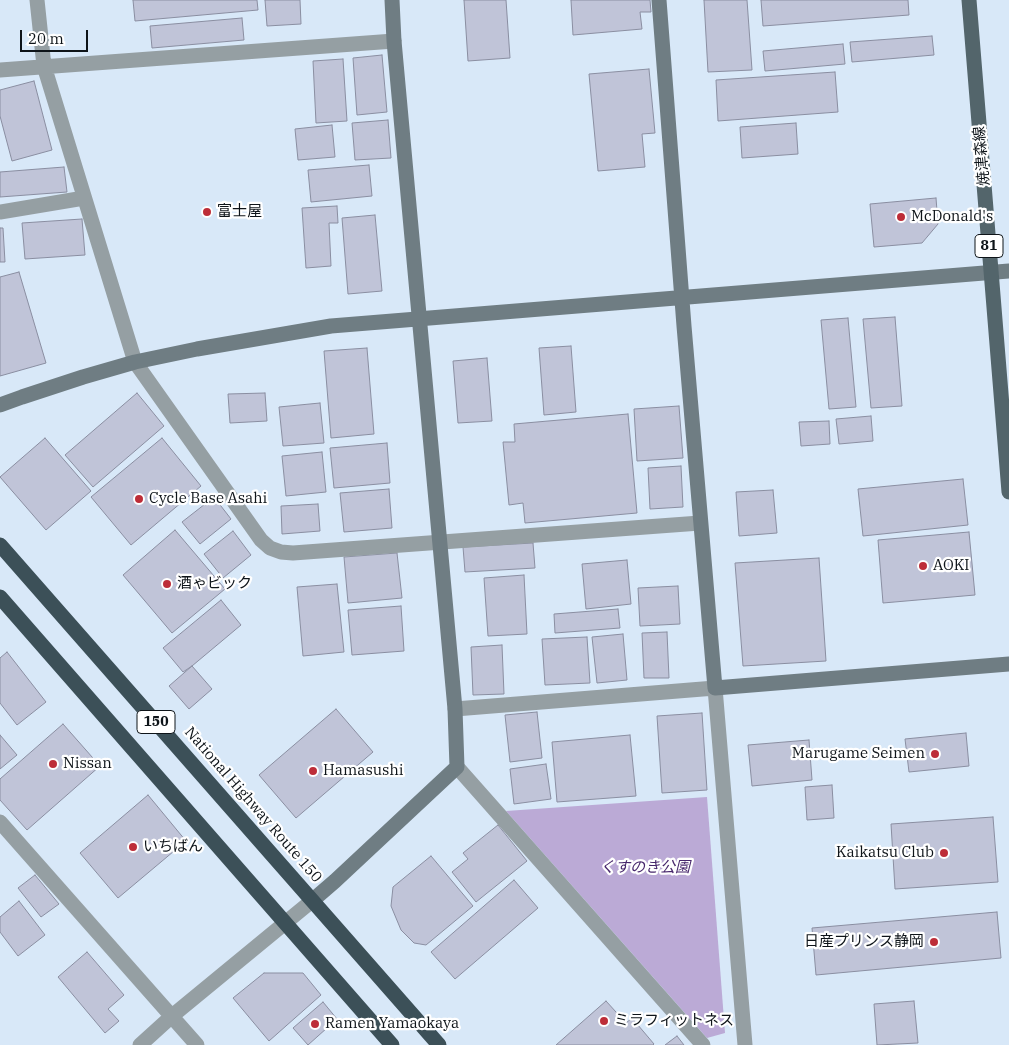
<!DOCTYPE html>
<html>
<head>
<meta charset="utf-8">
<style>
	body { margin:0 }
	#map { position:relative; width:1009px; height:1045px; overflow:hidden; background:#d8e8f8; font-family:"IBM Plex Serif",serif }
	canvas { display:block }
	.scale { position:absolute; left:20px; top:30px; width:68px; height:22px; box-sizing:border-box; border:2px solid #0e1419; border-top:0; padding-left:6px; font-size:15px; line-height:18px; white-space:nowrap; color:#0e1419; -webkit-text-stroke:4px #fff; paint-order:stroke }
</style>
</head>
<body>
<div id="map">
<canvas width="1009" height="1045"></canvas>
<div class="scale">20 m</div>
</div>
<script>
const ctx = document.querySelector('canvas').getContext('2d');
ctx.lineJoin = 'round';
function fillPath(path, color) { ctx.fillStyle = color; ctx.fill(path, 'evenodd'); }
const shape = rows => new Path2D(rows.map(r => 'M' + r).join(''));
function strokePath(path, color, width, dash) { ctx.strokeStyle = color; ctx.lineWidth = width; ctx.lineCap = dash ? 'butt' : 'round'; ctx.setLineDash(dash || []); ctx.stroke(path); }
function label(font, color, halo, rows, align = 'center') {
  ctx.font = font + ' "IBM Plex Serif","Noto Sans JP",serif'; ctx.lineWidth = 4.5; ctx.setLineDash([]); ctx.textBaseline = 'middle'; ctx.strokeStyle = halo; ctx.fillStyle = color; for (const [text, x, y, turn = 0] of rows) {
    ctx.save(); ctx.translate(x, y); ctx.rotate((+turn || 0) * Math.PI / 180); ctx.textAlign = isNaN(turn) ? turn : align; if (halo) ctx.strokeText(text, 0, 0); ctx.fillText(text, 0, 0); ctx.restore();
  }
}
const green = shape([
	[707,797,725,1033,707,1038,506,811]
]);
const building = shape([
	[133,0,257,0,258,10,135,21,133,0],
	[265,0,300,0,301,24,267,26,265,0],
	[464,0,506,0,510,58,468,61,464,0],
	[571,0,650,0,651,12,640,12,642,29,573,35,571,0],
	[704,0,747,0,752,70,708,72,704,0],
	[761,0,908,0,909,15,763,26,761,0],
	[242,18,244,40,152,48,150,26,242,18],
	[932,36,934,55,852,62,850,42,932,36],
	[843,44,845,64,765,71,763,51,843,44],
	[382,55,387,112,357,115,353,58,382,55],
	[343,59,347,121,316,123,313,61,343,59],
	[649,69,655,133,642,134,645,167,598,171,589,74,649,69],
	[835,72,838,112,718,121,716,80,835,72],
	[34,81,52,150,12,161,0,116,0,90,34,81],
	[388,120,391,158,355,160,352,123,388,120],
	[796,123,798,154,742,158,740,127,796,123],
	[332,125,335,157,298,160,295,129,332,125],
	[369,165,372,196,311,202,308,170,369,165],
	[64,167,67,192,0,197,0,172,64,167],
	[936,198,938,224,922,243,874,247,870,204,936,198],
	[337,206,338,223,329,223,331,266,306,268,302,208,337,206],
	[375,215,382,291,348,294,342,218,375,215],
	[82,219,85,255,25,259,22,223,82,219],
	[0,228,3,228,5,262,0,262,0,228],
	[19,272,46,363,0,376,0,277,19,272],
	[895,317,902,406,871,408,863,319,895,317],
	[848,318,856,407,829,409,821,320,848,318],
	[571,346,576,412,544,415,539,348,571,346],
	[367,348,374,434,331,438,324,351,367,348],
	[487,358,492,421,458,423,453,361,487,358],
	[137,393,164,426,93,487,65,455,137,393],
	[265,393,267,421,230,423,228,394,265,393],
	[320,403,324,443,283,446,279,407,320,403],
	[679,406,683,458,637,461,634,409,679,406],
	[628,414,637,513,525,523,523,503,509,505,503,442,515,442,514,424,628,414],
	[871,416,873,441,839,444,836,419,871,416],
	[829,421,830,444,801,446,799,422,829,421],
	[45,438,91,491,46,530,0,477,45,438],
	[162,438,201,486,131,545,91,497,162,438],
	[387,443,390,483,334,488,330,448,387,443],
	[322,452,326,492,286,496,282,456,322,452],
	[681,466,683,507,650,509,648,468,681,466],
	[963,479,968,525,863,536,858,489,963,479],
	[389,489,392,528,344,532,340,493,389,489],
	[773,490,777,533,739,536,736,492,773,490],
	[214,497,231,519,200,544,182,522,214,497],
	[318,504,320,531,282,534,281,506,318,504],
	[175,530,225,589,172,633,123,575,175,530],
	[233,531,251,555,223,578,204,554,233,531],
	[969,532,975,595,883,603,878,540,969,532],
	[533,543,535,568,465,572,463,547,533,543],
	[397,553,402,598,348,603,344,557,397,553],
	[819,558,826,661,743,666,735,563,819,558],
	[627,560,631,604,586,609,582,564,627,560],
	[524,575,527,634,488,636,484,578,524,575],
	[337,584,344,652,303,656,297,587,337,584],
	[678,586,680,624,640,626,638,588,678,586],
	[221,600,241,625,192,666,183,672,163,648,221,600],
	[401,606,404,651,352,655,348,610,401,606],
	[618,609,620,628,555,633,554,614,618,609],
	[667,632,669,678,644,678,642,633,667,632],
	[623,634,627,680,597,683,592,637,623,634],
	[587,637,590,683,545,685,542,639,587,637],
	[502,645,504,694,473,695,471,647,502,645],
	[7,652,46,702,17,725,0,703,0,658,7,652],
	[192,666,212,689,189,709,169,686,192,666],
	[336,709,373,752,296,818,259,775,336,709],
	[537,712,542,758,510,762,505,715,537,712],
	[702,713,707,790,662,793,657,716,702,713],
	[63,724,100,766,27,830,0,800,0,779,63,724],
	[966,733,969,766,909,772,905,739,966,733],
	[0,735,17,755,0,769,0,735],
	[630,735,636,796,557,802,552,742,630,735],
	[809,740,812,780,752,786,748,745,809,740],
	[546,764,551,799,514,804,510,769,546,764],
	[832,785,834,818,807,820,805,787,832,785],
	[148,795,186,841,118,898,80,853,148,795],
	[993,817,998,882,895,889,891,824,993,817],
	[498,825,527,861,476,902,452,872,468,859,463,853,498,825],
	[431,856,473,906,426,945,414,943,401,930,391,906,393,887,431,856],
	[35,875,59,904,41,917,18,888,35,875],
	[514,880,538,908,455,979,431,952,514,880],
	[19,901,45,935,18,956,0,932,0,917,19,901],
	[997,912,1001,958,816,975,812,928,997,912],
	[87,952,124,995,108,1009,119,1021,105,1033,58,977,87,952],
	[264,973,303,973,321,995,269,1041,233,998,264,973],
	[606,1001,626,1023,632,1018,654,1044,653,1045,556,1045,606,1001],
	[914,1001,918,1043,877,1045,874,1004,914,1001],
	[323,1002,337,1019,308,1045,293,1028,323,1002],
	[677,1036,684,1045,665,1045,677,1036]
]);
const street = shape([
	[37,0,44,66,135,362,261,540,270,548,281,552,293,553,700,523],
	[0,70,394,41],
	[0,212,84,198],
	[455,709,715,688,745,1045],
	[457,767,703,1045],
	[0,822,197,1045],
	[140,1045,172,1016,313,900]
]);
const secondary = shape([
	[659,0,684,326,715,688,1009,664],
	[0,405,22,397,83,377,135,362,197,349,331,326,1009,271],
	[313,900,335,881,457,767,455,709,394,41,392,0]
]);
const primary = shape([
	[969,0,1009,492]
]);
const highway = shape([
	[0,545,439,1045],
	[0,597,392,1045]
]);
const markers = [
	[207,212,5,"#bd2d38"],
	[901,217,5,"#bd2d38"],
	[139,499,5,"#bd2d38"],
	[923,566,5,"#bd2d38"],
	[167,584,5,"#bd2d38"],
	[935,754,5,"#bd2d38"],
	[53,764,5,"#bd2d38"],
	[313,771,5,"#bd2d38"],
	[133,847,5,"#bd2d38"],
	[944,853,5,"#bd2d38"],
	[934,942,5,"#bd2d38"],
	[604,1021,5,"#bd2d38"],
	[315,1024,5,"#bd2d38"]
];
const shields = [
	[989,246,28],
	[156,722,38]
];
const shieldNames = [
	["81",989,246],
	["150",156,722]
];
const streetNames = [
	["焼津森線",982,156,-95],
	["National Highway Route 150",253,805,49]
];
const poiNames = [
	["富士屋",217,212],
	["McDonald's",911,217],
	["Cycle Base Asahi",149,499],
	["AOKI",933,566],
	["酒ゃビック",177,584],
	["Marugame Seimen",925,754,"right"],
	["Nissan",63,764],
	["Hamasushi",323,771],
	["いちばん",143,847],
	["Kaikatsu Club",934,853,"right"],
	["日産プリンス静岡",924,942,"right"],
	["ミラフィットネス",614,1021],
	["Ramen Yamaokaya",325,1024]
];
const parkNames = [
	["くすのき公園",645,868]
];
fillPath(green, '#bbaad6');
fillPath(building, '#c0c4d8');
strokePath(building, '#8a8ea1', 1);
strokePath(street, '#959fa3', 15);
strokePath(secondary, '#6f7d83', 15);
strokePath(primary, '#53656b', 15);
strokePath(highway, '#3c5058', 15);
for (const [x, y, r, color] of markers) { const dot = new Path2D(); dot.arc(x, y, r, 0, 2 * Math.PI); ctx.fillStyle = color; ctx.fill(dot); strokePath(dot, '#fff', 2); }
for (const [x, y, w] of shields) { const box = new Path2D(); box.roundRect(x - w / 2, y - 11.5, w, 23, 4); ctx.fillStyle = '#fff'; ctx.fill(box); strokePath(box, '#0e1419', 1); }
label('bold 14px', '#0e1419', null, shieldNames);
label('15px', '#0e1419', '#fff', streetNames);
label('15px', '#0e1419', '#fff', poiNames, 'left');
label('italic 15px', '#46266b', '#fff', parkNames);
</script>
</body>
</html>
